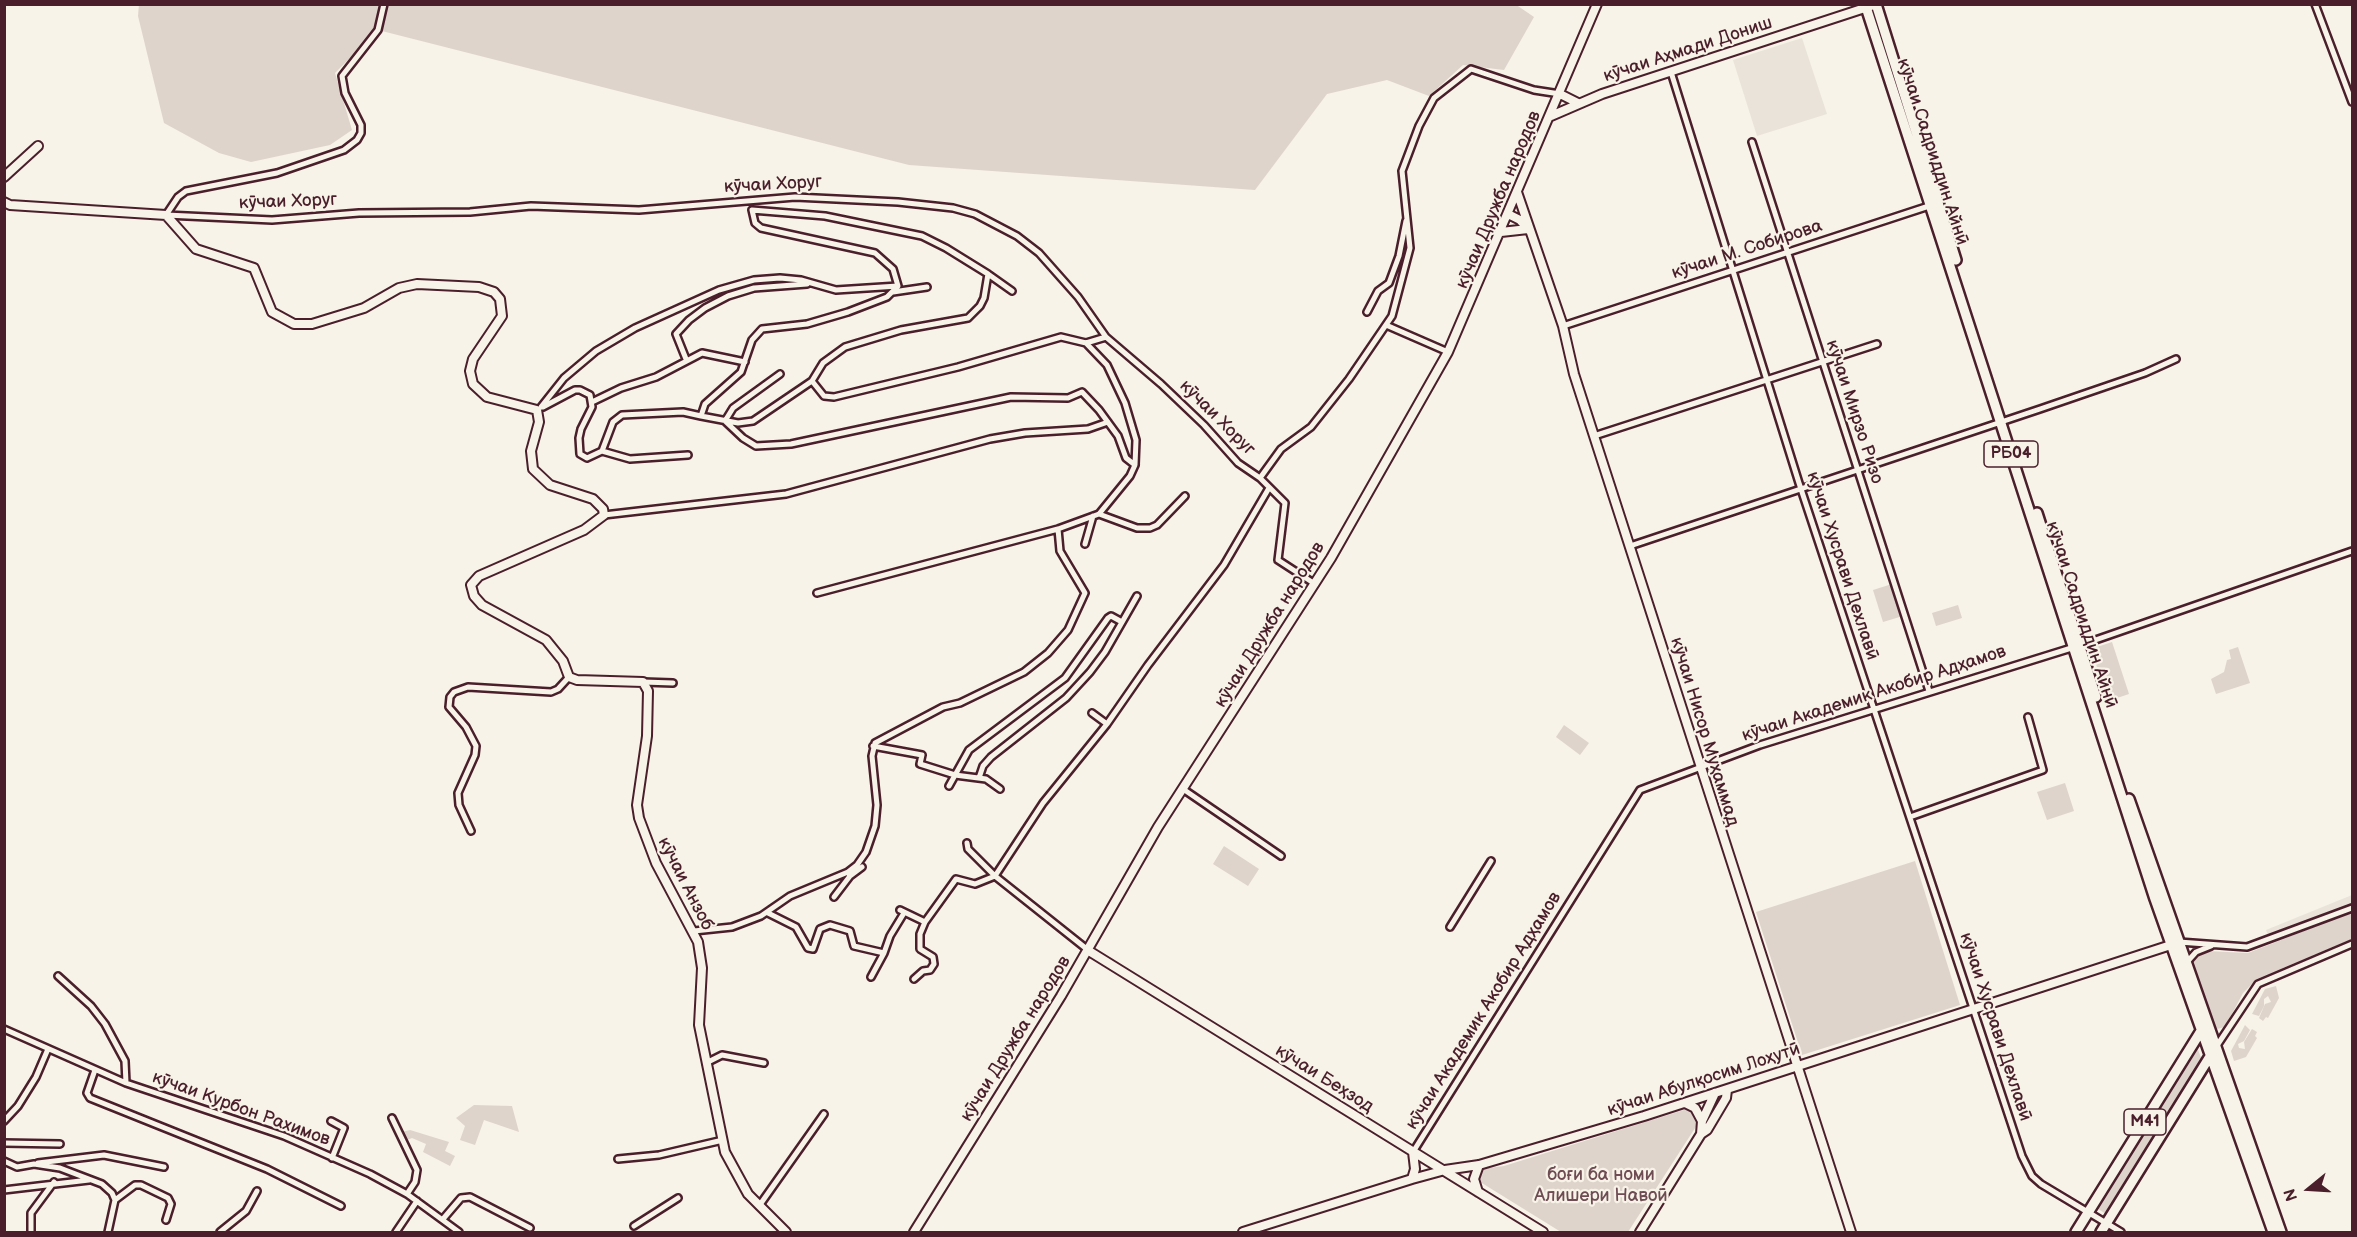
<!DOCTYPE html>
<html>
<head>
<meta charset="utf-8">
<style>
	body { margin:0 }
	#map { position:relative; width:2357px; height:1237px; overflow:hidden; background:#f7f3e8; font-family:"Balsamiq Sans",sans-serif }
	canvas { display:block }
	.frame { position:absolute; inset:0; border:6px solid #4a1f2b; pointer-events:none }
	.north { position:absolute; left:2279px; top:1159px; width:60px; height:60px; -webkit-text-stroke:4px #f7f3e8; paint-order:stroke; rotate:252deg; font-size:16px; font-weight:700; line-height:24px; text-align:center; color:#4a1f2b }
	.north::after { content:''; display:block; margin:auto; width:21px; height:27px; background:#4a1f2b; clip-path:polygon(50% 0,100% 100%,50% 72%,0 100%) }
</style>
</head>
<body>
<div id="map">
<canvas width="2357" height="1237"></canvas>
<div class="frame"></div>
<div class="north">N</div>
</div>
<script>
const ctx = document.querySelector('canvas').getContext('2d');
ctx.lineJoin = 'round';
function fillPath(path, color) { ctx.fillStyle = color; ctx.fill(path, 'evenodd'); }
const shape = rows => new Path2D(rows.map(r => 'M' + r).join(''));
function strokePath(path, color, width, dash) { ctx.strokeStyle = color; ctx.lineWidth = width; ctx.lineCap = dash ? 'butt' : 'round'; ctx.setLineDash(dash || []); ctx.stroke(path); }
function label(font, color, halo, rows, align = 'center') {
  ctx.font = font + ' "Balsamiq Sans",sans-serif'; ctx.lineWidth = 4.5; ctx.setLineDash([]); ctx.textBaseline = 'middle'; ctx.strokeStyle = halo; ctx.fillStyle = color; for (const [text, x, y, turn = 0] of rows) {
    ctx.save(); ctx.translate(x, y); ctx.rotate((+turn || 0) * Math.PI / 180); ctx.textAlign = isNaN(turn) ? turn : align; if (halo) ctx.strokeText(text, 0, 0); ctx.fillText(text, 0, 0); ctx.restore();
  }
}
const built = shape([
	[1802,38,1827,114,1757,136,1733,60],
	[2352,895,2352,904,2269,938,2266,930]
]);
const green = shape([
	[139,4,1515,4,1534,17,1504,70,1463,65,1429,96,1387,80,1327,94,1255,190,909,165,378,30,335,73,352,130,330,145,251,162,219,153,164,123,138,16],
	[1892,584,1903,616,1883,622,1873,590],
	[1958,605,1962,618,1936,626,1932,613],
	[2112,642,2129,694,2108,701,2091,649],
	[2238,647,2250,683,2216,694,2211,679,2224,672,2227,660,2231,659,2229,650],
	[1564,725,1589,743,1580,755,1556,737],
	[2065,783,2074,811,2047,820,2037,792],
	[1224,846,1259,869,1248,886,1213,864],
	[1915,861,1960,1005,1802,1055,1756,912],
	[2352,912,2352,939,2257,979,2243,993,2225,1027,2217,1029,2211,1025,2194,972,2192,963,2199,956,2207,951,2248,953],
	[2276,986,2279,998,2268,1018,2266,1017,2263,1021,2259,1018,2265,1004,2271,1002,2268,996,2264,999,2264,1006,2259,1016,2252,1014,2265,989],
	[2245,1025,2250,1030,2244,1041,2238,1044,2239,1048,2245,1049,2244,1042,2252,1029,2257,1032,2255,1036,2257,1038,2246,1057,2234,1061,2231,1051],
	[2197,1047,2203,1063,2106,1214,2095,1207],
	[474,1105,512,1106,519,1132,484,1120,475,1145,460,1140,465,1126,456,1118],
	[1687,1109,1695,1116,1697,1125,1628,1232,1561,1232,1477,1180,1481,1169,1504,1166],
	[410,1130,449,1142,445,1151,455,1156,450,1166,423,1152,426,1144,412,1138,405,1141,402,1132]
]);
const street = shape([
	[384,4,378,30,342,76,345,93,361,125,361,133,357,140,344,150,277,173,186,191,178,197,166,215,272,220,359,213,470,212,531,206,639,210,795,197,898,202,953,208,975,214,1017,236,1039,253,1078,297,1106,337,1161,384,1204,425,1238,463,1260,478,1285,503,1278,560,1315,584],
	[2315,4,2352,102],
	[1671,72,1799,483,2022,1156,2032,1176,2041,1184,2121,1232],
	[1752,142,1929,691],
	[1012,291,988,274,984,298,980,306,968,318,901,330,845,347,823,363,812,381,824,396,834,397,958,367,1061,337,1086,343,1106,337],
	[893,292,927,287],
	[1367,312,1378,291,1389,283,1399,256,1406,221],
	[1386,325,1448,352],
	[1563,326,1932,205],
	[1086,343,1107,365,1125,403,1136,440,1135,465],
	[686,359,676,334,689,320,705,308,728,296,754,288,807,284],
	[780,374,733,408,725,421,743,438,756,446,791,444,1011,397,1068,398,1082,392,1099,410,1118,436,1126,458,1135,465,1130,476,1099,514,1058,529,817,593],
	[812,381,753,421,738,423,701,416,705,404,741,372,752,340,762,329,807,324,848,312,887,297,898,286,893,269,875,253,761,228,755,223,752,210,825,216,922,236,946,248,988,274],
	[592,402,621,388,656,377,702,353,745,362],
	[541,407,564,378,596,351,635,328,719,290,754,280,780,278,801,280,836,290,898,286],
	[543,407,575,390,580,390,590,395,592,407,581,429,579,438,580,454,587,458,602,451,613,422,622,415,683,412,701,416],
	[1594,436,1877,344],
	[602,451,630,459,688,455],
	[1260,478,1281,449,1311,427,1349,379,1392,316,1410,248,1402,171,1419,126,1434,98,1471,69,1534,90,1560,94],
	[1099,514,1137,528,1150,528,1157,525,1185,496],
	[604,515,786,494,990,439,1025,433,1088,429,1108,422],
	[1085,544,1093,516],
	[1630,546,2040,409,2145,373,2176,359],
	[643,682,673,683],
	[1092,713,1107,724],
	[873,746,922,755,920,764,955,775,986,779,1000,789],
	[979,778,983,766,991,757,1066,698,1090,672,1105,652,1137,596],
	[949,786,969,750,1065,678,1108,618,1111,616,1122,622],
	[1183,789,1281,856],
	[1910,817,2043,770,2028,717],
	[471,831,459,805,458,793,475,755,476,746,466,727,449,707,450,697,454,692,468,687,551,692,558,689,569,677],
	[967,843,968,849,995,876,1088,950],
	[850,876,862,867],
	[834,897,850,876,848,872],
	[900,910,925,922,956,879,975,884,995,876,1043,803,1107,724,1148,665,1224,565,1269,488],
	[768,913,796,927,808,948,813,949,820,929,830,925,850,931,854,946,884,953,890,936,904,913],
	[1450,927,1491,861],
	[694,931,732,927,761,916,790,896,848,872,857,865,866,852,875,826,877,805,872,756,875,743,943,707,960,703,1024,672,1048,653,1068,630,1085,593,1060,551,1058,529],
	[2179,942,2247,947,2352,908],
	[2187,962,2196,952,2211,946],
	[58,976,91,1006,105,1024,125,1061,126,1083],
	[871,977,884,953],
	[914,979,923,971,930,970,934,964,933,957,920,949,920,934,925,922],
	[4,1029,126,1083,284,1136,370,1174,407,1194,459,1232],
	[2216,1047,2258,984,2352,944],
	[706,1063,722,1055,764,1063],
	[95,1070,87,1093,90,1098,267,1169,341,1206],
	[392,1118,417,1170,415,1182,407,1194],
	[4,1121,18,1106,36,1077,48,1049],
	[331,1121,344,1128,332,1158],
	[4,1143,60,1144],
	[1413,1152,1640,790,1760,745,2081,645,2352,551],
	[618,1159,659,1155,723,1140],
	[4,1161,17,1167,34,1164,60,1168,102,1184,112,1193,115,1200,108,1232],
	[38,1163,104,1155,164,1167],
	[4,1190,89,1180],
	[115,1200,135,1185,141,1185,168,1198,171,1204,166,1220],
	[759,1206,824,1114],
	[443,1219,461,1198,470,1197,530,1228],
	[634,1226,678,1198],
	[31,1232,31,1213,54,1182],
	[220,1232,246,1211,257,1191],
	[396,1232,417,1201]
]);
const secondary = shape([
	[1560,94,1578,103],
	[1551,116,1602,94,1877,4],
	[4,177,38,146],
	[1517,192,1563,326,1574,374,1851,1232],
	[4,202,10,205,166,215,196,249,254,268,272,312,294,324,312,324,364,308,399,288,417,284,479,287,494,292,500,299,502,316,473,359,470,371,473,384,487,397,537,410,539,422,531,451,533,469,550,485,593,499,603,509,604,515,584,530,479,576,471,585,474,596,482,605,546,640,563,661,569,677,577,680,643,682,648,691,647,736,637,805,639,818,656,863,698,942,702,968,699,1025,725,1152,748,1194,786,1232],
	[1508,214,1520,220,1530,231],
	[1501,232,1528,229],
	[1089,951,1543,1232],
	[1685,1103,1695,1108,1702,1121],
	[1701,1134,1702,1121,1715,1093],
	[1412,1179,1415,1169,1413,1152],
	[1478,1192,1474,1179,1479,1165],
	[914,1232,1061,996,1158,827,1331,558,1448,352,1597,4],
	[1243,1232,1412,1179,1445,1170,1479,1165,1644,1116,2177,943],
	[1640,1232,1701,1134,1707,1130,1726,1098,1727,1090]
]);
const highway = shape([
	[1865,4,2155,899,2273,1232],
	[1876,4,1956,260],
	[2037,513,2096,697],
	[2129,799,2281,1232],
	[2076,1232,2201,1031],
	[2101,1232,2212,1053]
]);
const shields = [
	[2011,454,54],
	[2145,1122,42]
];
const shieldNames = [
	["РБ04",2011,454],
	["M41",2145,1122]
];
const streetNames = [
	["кӯчаи Аҳмади Дониш",1688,50,-18],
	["кӯчаи Садриддин Айнӣ",1932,152,72],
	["кӯчаи Хоруг",773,185,-3],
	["кӯчаи Дружба народов",1499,200,-67],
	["кӯчаи Хоруг",288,202,-2],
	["кӯчаи М. Собирова",1747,250,-18],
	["кӯчаи Мирзо Ризо",1854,412,72],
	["кӯчаи Хоруг",1217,418,45],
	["кӯчаи Хусрави Дехлавӣ",1842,566,72],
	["кӯчаи Садриддин Айнӣ",2081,615,72],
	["кӯчаи Дружба народов",1270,625,-58],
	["кӯчаи Академик Акобир Адҳамов",1874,694,-18],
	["кӯчаи Нисор Муҳаммад",1704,732,73],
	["кӯчаи Анзоб",685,884,63],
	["кӯчаи Академик Акобир Адҳамов",1484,1011,-58],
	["кӯчаи Хусрави Дехлавӣ",1995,1027,72],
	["кӯчаи Дружба народов",1016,1039,-58],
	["кӯчаи Беҳзод",1324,1079,32],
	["кӯчаи Абулқосим Лоҳутӣ",1704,1080,-18],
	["кӯчаи Курбон Рахимов",241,1109,20]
];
const parkNames = [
	["боғи ба номи",1601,1175],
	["Алишери Навоӣ",1601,1196]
];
fillPath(built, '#eae3da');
fillPath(green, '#ded4cc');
strokePath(street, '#4a1f2b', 10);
strokePath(secondary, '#4a1f2b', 12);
strokePath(highway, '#4a1f2b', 14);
strokePath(street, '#f7f3e8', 5);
strokePath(secondary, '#f7f3e8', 8);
strokePath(highway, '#f7f3e8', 9);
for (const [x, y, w] of shields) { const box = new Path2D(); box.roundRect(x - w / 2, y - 13, w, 26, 4.5); ctx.fillStyle = '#f7f3e8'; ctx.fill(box); strokePath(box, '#4a1f2b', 1.5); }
label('bold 16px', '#4a1f2b', null, shieldNames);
label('18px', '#4a1f2b', '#f7f3e8', streetNames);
label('18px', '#6f4c53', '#f7f3e8', parkNames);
</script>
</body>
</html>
